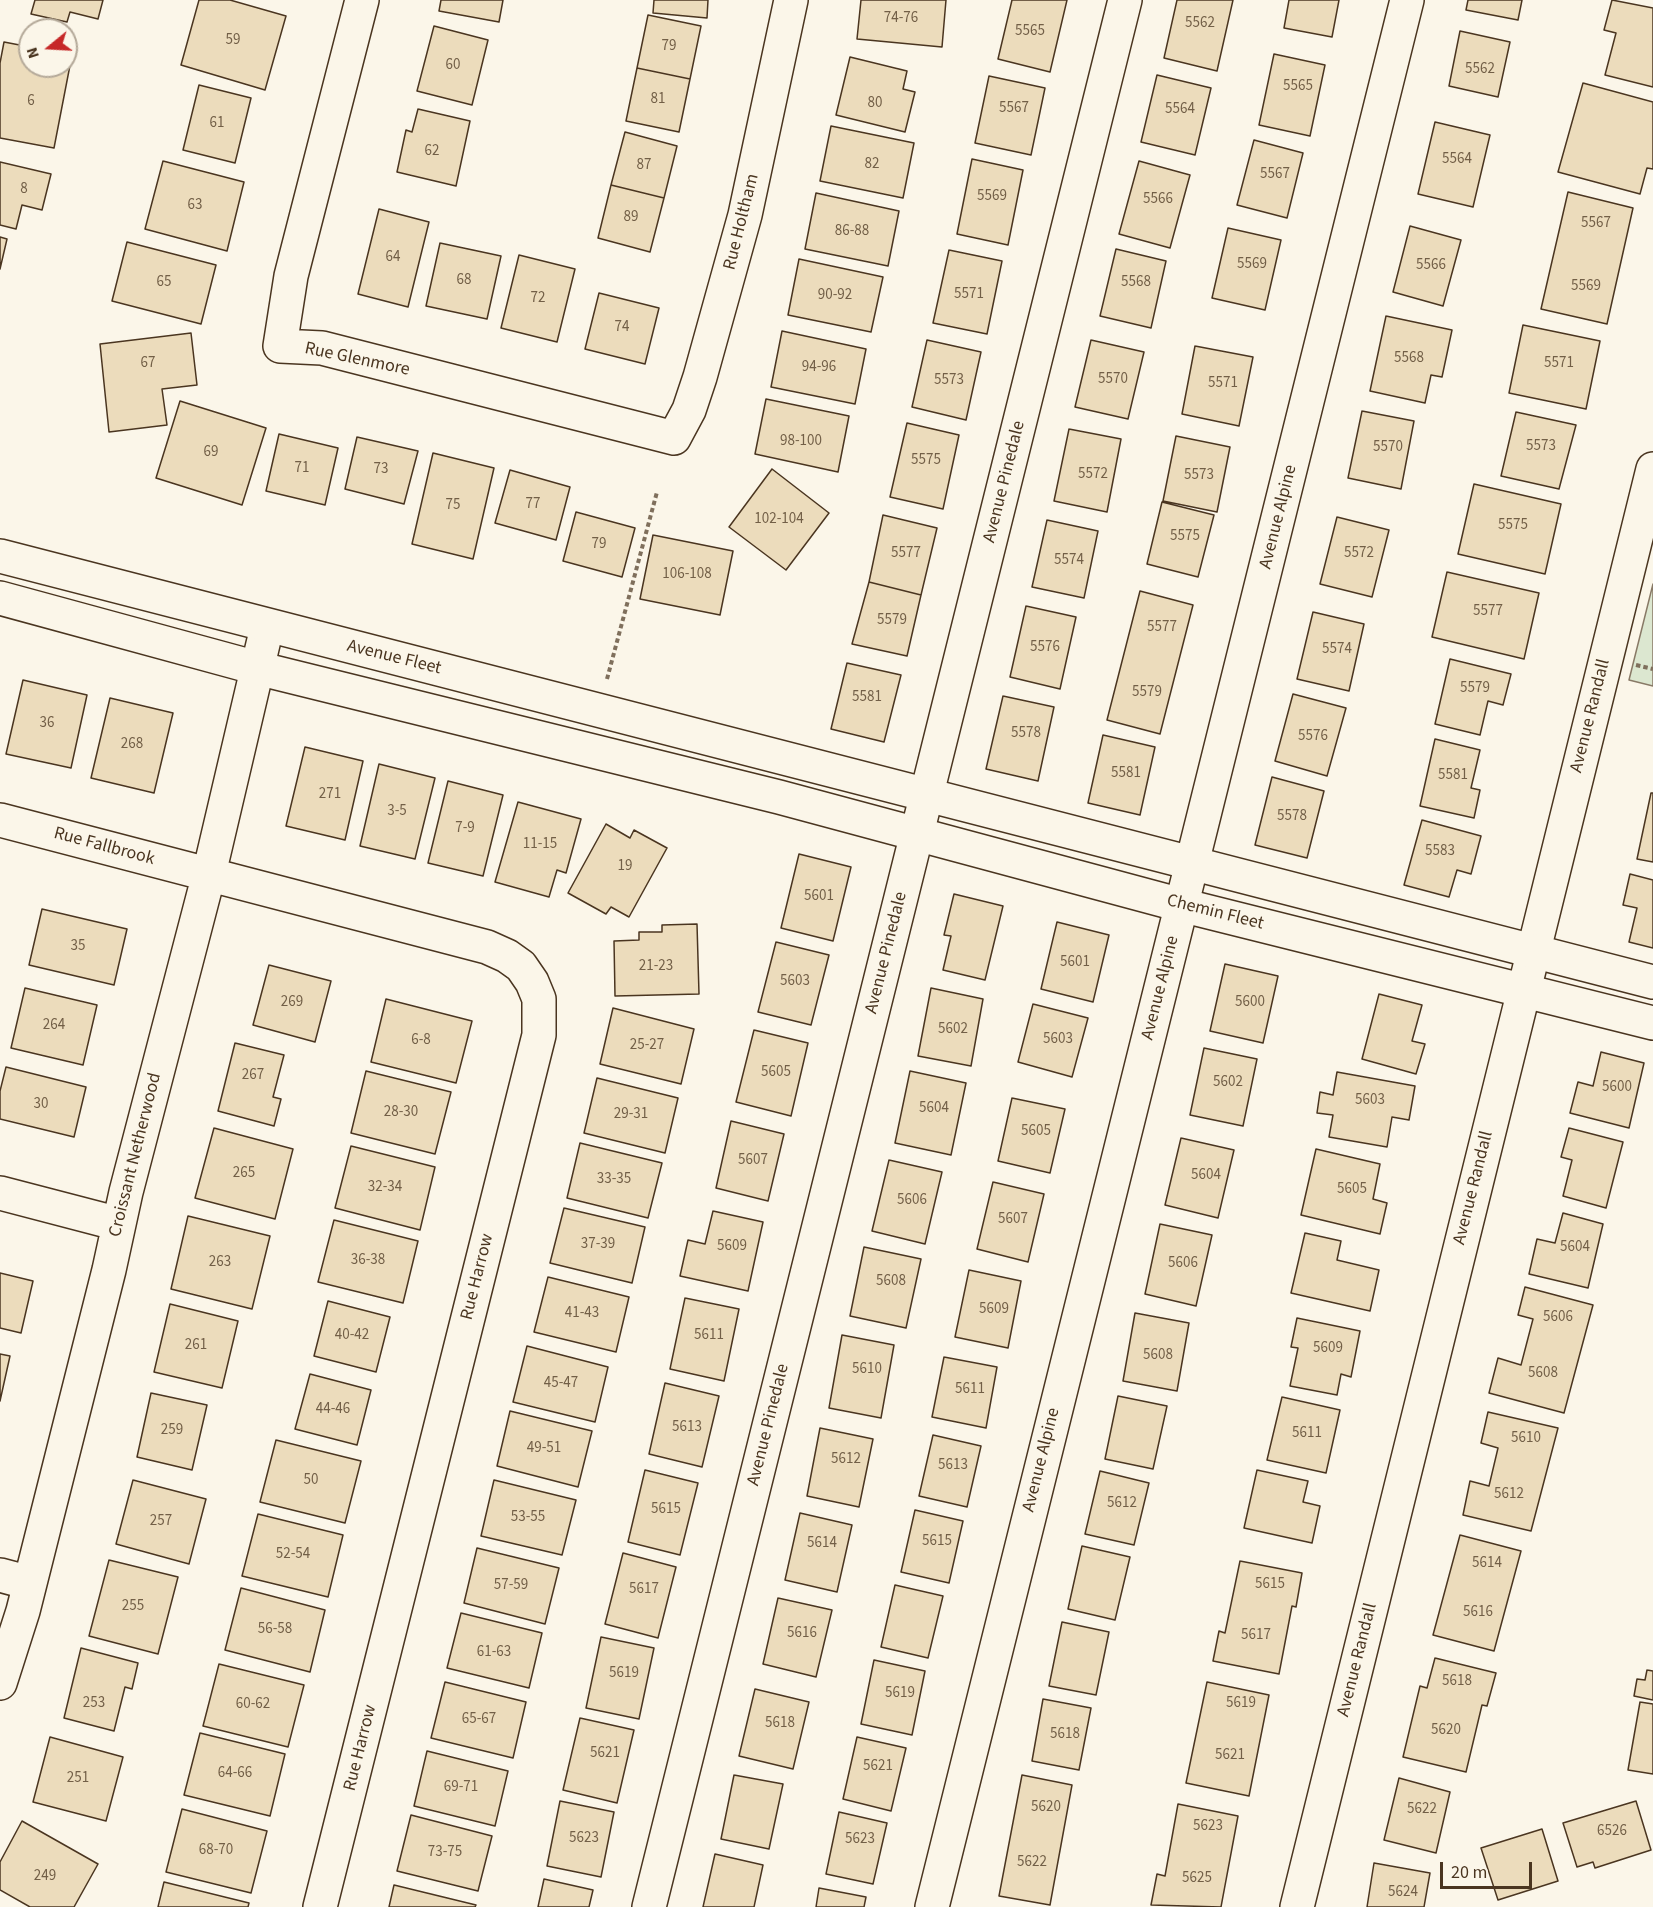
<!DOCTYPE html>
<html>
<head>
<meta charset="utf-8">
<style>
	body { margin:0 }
	#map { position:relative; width:1653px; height:1907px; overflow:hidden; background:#fbf6e9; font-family:"Source Sans 3",sans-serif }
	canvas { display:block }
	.north { position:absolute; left:18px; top:18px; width:60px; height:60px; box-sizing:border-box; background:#fbf6e9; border:2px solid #b4a999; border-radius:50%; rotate:252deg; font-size:16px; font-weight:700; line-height:24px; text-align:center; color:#4a3520 }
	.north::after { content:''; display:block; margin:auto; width:21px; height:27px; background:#c62828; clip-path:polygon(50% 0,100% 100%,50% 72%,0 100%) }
	.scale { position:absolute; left:1440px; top:1862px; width:92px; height:27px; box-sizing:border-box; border:3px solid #4a3520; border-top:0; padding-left:8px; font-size:18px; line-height:21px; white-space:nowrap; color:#4a3520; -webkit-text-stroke:4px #fbf6e9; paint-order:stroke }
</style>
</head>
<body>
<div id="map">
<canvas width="1653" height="1907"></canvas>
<div class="north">N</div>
<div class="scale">20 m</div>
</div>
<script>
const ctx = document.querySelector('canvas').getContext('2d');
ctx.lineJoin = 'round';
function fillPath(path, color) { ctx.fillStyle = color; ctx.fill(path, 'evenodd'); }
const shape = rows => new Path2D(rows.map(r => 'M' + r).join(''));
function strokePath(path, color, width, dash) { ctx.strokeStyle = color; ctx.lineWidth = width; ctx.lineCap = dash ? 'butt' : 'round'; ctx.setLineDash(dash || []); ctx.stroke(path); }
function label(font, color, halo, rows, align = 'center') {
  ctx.font = font + ' "Source Sans 3",sans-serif'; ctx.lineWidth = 4.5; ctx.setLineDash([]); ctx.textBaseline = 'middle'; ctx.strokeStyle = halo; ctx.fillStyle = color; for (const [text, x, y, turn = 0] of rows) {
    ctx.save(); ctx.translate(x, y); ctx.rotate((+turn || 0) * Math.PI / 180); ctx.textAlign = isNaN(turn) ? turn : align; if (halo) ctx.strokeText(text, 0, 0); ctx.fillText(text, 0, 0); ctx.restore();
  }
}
const green = shape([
	[1653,584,1653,686,1629,680,1653,584]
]);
const building = shape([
	[35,0,103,0,98,19,70,12,67,22,31,14,35,0],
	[199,0,230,0,286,16,265,90,181,65,199,0],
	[441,0,503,0,499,22,439,11,441,0],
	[654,0,708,0,707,18,653,13,654,0],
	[861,0,946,0,942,47,857,39,861,0],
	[1012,0,1067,0,1050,72,998,59,1012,0],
	[1177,0,1233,0,1217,71,1164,58,1177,0],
	[1289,0,1339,0,1332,37,1284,28,1289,0],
	[1468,0,1522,0,1518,20,1466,10,1468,0],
	[1612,0,1653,8,1653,87,1605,75,1616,33,1604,30,1612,0],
	[648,15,701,26,690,79,637,68,648,15],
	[434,26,488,40,472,105,417,91,434,26],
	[1460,31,1510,42,1498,97,1449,86,1460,31],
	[4,42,30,47,30,66,66,66,66,54,72,55,54,148,0,138,0,63,4,42],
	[1274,54,1325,65,1310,136,1259,125,1274,54],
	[850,57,907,71,903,89,915,92,905,132,836,115,850,57],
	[637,68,690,79,679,132,626,121,637,68],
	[1157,75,1211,88,1195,155,1141,142,1157,75],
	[989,76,1045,88,1031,155,975,143,989,76],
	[1583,83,1653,102,1653,169,1647,168,1640,194,1558,172,1583,83],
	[199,85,251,98,235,163,183,150,199,85],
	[418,109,470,121,456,186,397,172,406,130,412,132,418,109],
	[1435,122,1490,135,1473,207,1418,194,1435,122],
	[831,126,914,143,903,198,820,181,831,126],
	[625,132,677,146,664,198,611,185,625,132],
	[1254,140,1303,153,1287,218,1237,205,1254,140],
	[972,159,1023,170,1008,245,957,234,972,159],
	[163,161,244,182,227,251,145,229,163,161],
	[1139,161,1190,175,1170,248,1119,234,1139,161],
	[0,162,51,174,42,210,22,205,16,229,0,225,0,162],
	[611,185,664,198,650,252,598,238,611,185],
	[1568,192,1633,208,1607,324,1541,309,1568,192],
	[816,193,899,211,888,266,805,249,816,193],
	[379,209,429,222,408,307,358,294,379,209],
	[1410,226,1461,240,1443,306,1393,292,1410,226],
	[1228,228,1281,240,1265,310,1212,298,1228,228],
	[0,237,7,239,0,269,0,237],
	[127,242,216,265,201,324,112,301,127,242],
	[440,243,501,256,487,319,426,306,440,243],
	[1116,249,1166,261,1151,328,1100,316,1116,249],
	[949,250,1002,261,987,334,933,323,949,250],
	[519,255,575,269,557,342,501,328,519,255],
	[799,259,883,277,871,332,788,315,799,259],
	[599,293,659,308,645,364,585,349,599,293],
	[1386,316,1452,330,1442,377,1431,375,1425,403,1370,391,1386,316],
	[1523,325,1600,341,1586,409,1509,393,1523,325],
	[782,331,866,349,855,404,771,387,782,331],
	[191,333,197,385,162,389,167,425,109,432,100,344,191,333],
	[927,340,981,352,966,420,912,407,927,340],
	[1091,340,1144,352,1128,419,1075,407,1091,340],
	[1195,346,1253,357,1239,426,1182,414,1195,346],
	[766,399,849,416,838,472,755,454,766,399],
	[180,401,266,428,242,505,156,478,180,401],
	[1362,411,1414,421,1401,489,1348,478,1362,411],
	[1516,412,1576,425,1559,489,1501,476,1516,412],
	[907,423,959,435,943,509,890,497,907,423],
	[1069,429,1121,439,1107,512,1054,501,1069,429],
	[279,434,338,448,325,505,266,491,279,434],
	[1176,436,1230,447,1217,512,1163,501,1176,436],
	[357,437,418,451,404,504,345,489,357,437],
	[433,453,494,468,473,559,412,544,433,453],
	[772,469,829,513,786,570,729,527,772,469],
	[510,470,570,487,556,540,495,523,510,470],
	[1474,484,1561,504,1545,574,1458,554,1474,484],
	[1162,502,1214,515,1198,577,1147,564,1162,502],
	[576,512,635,528,622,577,563,561,576,512],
	[883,515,937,528,921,595,869,582,883,515],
	[1337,517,1389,530,1372,597,1320,584,1337,517],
	[1047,520,1098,531,1084,598,1032,587,1047,520],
	[653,535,733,551,720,615,640,599,653,535],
	[1447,572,1539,593,1524,659,1432,637,1447,572],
	[869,582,921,595,907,656,852,644,869,582],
	[1140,591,1193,605,1160,734,1107,720,1140,591],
	[1026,606,1076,617,1060,689,1010,677,1026,606],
	[1313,612,1364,624,1349,691,1297,679,1313,612],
	[1450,659,1511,674,1503,705,1488,701,1480,735,1435,724,1450,659],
	[847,663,901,675,884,742,831,729,847,663],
	[23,680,87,695,71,768,6,754,23,680],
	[1293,694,1346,708,1327,776,1275,761,1293,694],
	[1003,696,1054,707,1038,781,986,769,1003,696],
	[110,698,173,713,154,793,91,778,110,698],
	[1103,735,1155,747,1140,815,1088,803,1103,735],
	[1435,739,1480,750,1471,788,1480,790,1474,818,1420,806,1435,739],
	[305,747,363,761,345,840,286,826,305,747],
	[379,764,435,778,415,859,360,846,379,764],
	[1272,777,1324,791,1307,858,1255,845,1272,777],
	[448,781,503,795,483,876,428,863,448,781],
	[1651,793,1653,793,1653,862,1637,859,1651,793],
	[518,802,581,819,566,873,557,870,549,897,495,882,518,802],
	[1422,820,1481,836,1471,874,1457,870,1449,897,1404,885,1422,820],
	[606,824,630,838,634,830,667,848,629,917,611,907,606,914,568,893,606,824],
	[799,854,851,867,833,941,781,928,799,854],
	[1630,874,1653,880,1653,948,1629,942,1637,908,1623,905,1630,874],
	[954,894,1003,906,985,980,943,970,951,936,944,935,954,894],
	[42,909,127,929,114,985,29,965,42,909],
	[1057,922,1109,935,1093,1002,1041,989,1057,922],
	[697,924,699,994,615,996,614,941,639,940,639,932,662,932,662,925,697,924],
	[776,942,829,955,811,1025,758,1012,776,942],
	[1225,964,1278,976,1263,1043,1210,1031,1225,964],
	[269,965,331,981,315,1042,253,1025,269,965],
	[25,988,97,1005,83,1065,11,1048,25,988],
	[931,988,983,999,971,1066,918,1056,931,988],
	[1379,994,1422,1005,1412,1041,1425,1044,1416,1074,1362,1059,1379,994],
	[386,999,472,1021,456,1083,371,1062,386,999],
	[1033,1004,1088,1018,1072,1077,1018,1062,1033,1004],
	[613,1008,694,1029,681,1084,600,1064,613,1008],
	[754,1030,808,1043,791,1116,736,1102,754,1030],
	[235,1043,284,1055,273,1097,281,1099,274,1126,218,1111,235,1043],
	[1204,1048,1257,1059,1243,1126,1190,1115,1204,1048],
	[1601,1052,1644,1063,1629,1128,1570,1113,1578,1082,1593,1086,1601,1052],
	[6,1067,86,1087,74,1137,0,1119,0,1091,6,1067],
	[366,1071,451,1092,435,1154,351,1133,366,1071],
	[910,1071,966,1083,951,1155,895,1143,910,1071],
	[1337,1072,1415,1086,1409,1120,1392,1117,1387,1147,1329,1137,1333,1115,1317,1113,1320,1092,1333,1095,1337,1072],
	[597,1078,678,1098,665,1153,584,1133,597,1078],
	[1012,1098,1065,1109,1050,1173,998,1161,1012,1098],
	[731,1121,784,1134,768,1201,716,1188,731,1121],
	[214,1128,293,1149,275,1219,195,1198,214,1128],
	[1569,1128,1623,1142,1606,1208,1563,1196,1572,1160,1561,1157,1569,1128],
	[1181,1138,1234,1150,1218,1218,1165,1205,1181,1138],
	[580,1143,662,1163,648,1218,567,1198,580,1143],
	[351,1146,435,1167,420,1230,335,1208,351,1146],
	[1316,1149,1380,1164,1373,1199,1387,1203,1380,1234,1301,1215,1316,1149],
	[889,1160,942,1172,925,1244,872,1231,889,1160],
	[993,1182,1044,1194,1028,1262,977,1249,993,1182],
	[564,1208,645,1227,632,1283,550,1263,564,1208],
	[713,1211,763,1222,748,1291,680,1276,688,1240,705,1244,713,1211],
	[1563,1213,1603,1224,1588,1288,1529,1274,1537,1239,1555,1243,1563,1213],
	[188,1216,270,1236,252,1309,171,1289,188,1216],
	[334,1220,418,1241,403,1303,318,1282,334,1220],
	[1160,1224,1212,1235,1196,1306,1145,1294,1160,1224],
	[1305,1233,1341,1241,1337,1260,1379,1270,1370,1311,1291,1293,1305,1233],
	[864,1247,921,1259,906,1328,850,1316,864,1247],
	[969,1270,1021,1281,1008,1348,955,1337,969,1270],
	[0,1273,33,1281,21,1333,0,1328,0,1273],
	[548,1277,629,1297,616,1352,534,1332,548,1277],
	[1525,1287,1593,1305,1564,1413,1489,1393,1498,1358,1521,1365,1533,1319,1518,1315,1525,1287],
	[685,1298,739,1309,724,1381,670,1369,685,1298],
	[328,1301,390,1317,376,1372,314,1356,328,1301],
	[170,1304,238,1321,222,1388,154,1372,170,1304],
	[1135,1313,1189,1323,1177,1391,1123,1381,1135,1313],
	[1297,1318,1360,1331,1351,1377,1341,1374,1337,1395,1290,1386,1298,1348,1291,1347,1297,1318],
	[842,1335,894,1345,881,1418,829,1408,842,1335],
	[527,1346,608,1367,595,1422,513,1402,527,1346],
	[0,1354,10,1356,0,1401,0,1354],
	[944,1357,997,1367,986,1428,932,1417,944,1357],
	[310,1374,371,1390,357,1445,295,1429,310,1374],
	[665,1383,719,1396,702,1467,649,1454,665,1383],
	[151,1393,207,1405,192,1470,137,1457,151,1393],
	[1118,1396,1167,1406,1153,1469,1105,1459,1118,1396],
	[1282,1397,1340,1410,1326,1473,1267,1460,1282,1397],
	[510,1411,592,1431,578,1487,497,1466,510,1411],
	[1488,1412,1558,1428,1531,1531,1463,1515,1470,1481,1489,1486,1498,1448,1481,1443,1488,1412],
	[820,1428,873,1439,859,1507,807,1496,820,1428],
	[933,1435,981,1446,967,1507,919,1496,933,1435],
	[276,1440,361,1461,345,1523,260,1502,276,1440],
	[645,1470,698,1483,680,1555,628,1542,645,1470],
	[1257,1470,1308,1481,1303,1502,1320,1506,1312,1543,1244,1528,1257,1470],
	[1100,1471,1149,1483,1134,1545,1085,1534,1100,1471],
	[133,1480,206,1499,189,1564,116,1544,133,1480],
	[494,1480,576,1500,562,1555,481,1536,494,1480],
	[915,1510,963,1521,949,1583,901,1572,915,1510],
	[800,1513,852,1525,837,1592,785,1580,800,1513],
	[258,1514,343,1535,328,1597,242,1576,258,1514],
	[1460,1535,1521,1551,1494,1651,1433,1635,1460,1535],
	[1082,1546,1130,1557,1115,1620,1068,1609,1082,1546],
	[477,1548,559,1568,545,1624,464,1603,477,1548],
	[623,1553,676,1567,658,1638,605,1624,623,1553],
	[109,1560,178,1577,158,1654,89,1636,109,1560],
	[1240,1561,1302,1573,1296,1607,1292,1606,1279,1674,1213,1661,1219,1631,1225,1633,1240,1561],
	[895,1585,943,1596,928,1658,881,1647,895,1585],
	[241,1588,325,1610,310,1672,225,1650,241,1588],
	[778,1598,832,1610,816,1677,763,1664,778,1598],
	[461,1613,542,1633,529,1688,447,1668,461,1613],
	[1062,1622,1109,1632,1096,1695,1049,1686,1062,1622],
	[601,1637,654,1648,639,1719,586,1708,601,1637],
	[81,1648,138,1663,132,1689,125,1687,114,1731,64,1718,81,1648],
	[1435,1658,1496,1673,1487,1706,1482,1705,1466,1772,1403,1757,1420,1686,1427,1688,1435,1658],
	[874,1660,925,1671,912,1735,861,1724,874,1660],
	[219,1664,304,1685,288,1747,203,1726,219,1664],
	[1647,1670,1653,1671,1653,1700,1634,1696,1637,1679,1645,1680,1647,1670],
	[445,1682,526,1702,513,1758,431,1738,445,1682],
	[1207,1682,1269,1695,1249,1796,1186,1783,1207,1682],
	[755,1689,809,1702,793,1769,739,1756,755,1689],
	[1043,1699,1091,1708,1079,1770,1032,1761,1043,1699],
	[1640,1702,1653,1704,1653,1774,1628,1770,1640,1702],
	[580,1718,634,1730,617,1803,563,1790,580,1718],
	[200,1733,285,1754,270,1816,184,1795,200,1733],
	[50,1737,123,1757,106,1821,33,1802,50,1737],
	[857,1737,906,1748,891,1811,843,1799,857,1737],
	[427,1751,508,1771,495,1826,414,1806,427,1751],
	[734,1775,783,1784,769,1849,721,1839,734,1775],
	[1022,1775,1072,1785,1050,1905,999,1896,1022,1775],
	[1399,1778,1450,1792,1436,1853,1384,1840,1399,1778],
	[560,1801,614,1812,601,1877,547,1866,560,1801],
	[1636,1801,1651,1850,1595,1868,1593,1862,1577,1867,1563,1823,1636,1801],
	[1178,1804,1238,1816,1221,1907,1151,1905,1157,1874,1165,1876,1178,1804],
	[182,1809,267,1831,251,1893,166,1872,182,1809],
	[839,1812,887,1823,873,1884,826,1874,839,1812],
	[411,1815,492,1836,478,1891,397,1871,411,1815],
	[22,1821,98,1864,74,1907,30,1907,0,1890,0,1862,22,1821],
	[1542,1829,1558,1881,1498,1900,1481,1848,1542,1829],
	[715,1854,763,1865,754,1907,703,1907,715,1854],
	[1374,1863,1430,1873,1424,1907,1367,1907,1374,1863],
	[544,1879,593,1890,589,1907,538,1907,544,1879],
	[164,1882,249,1903,248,1907,158,1907,164,1882],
	[394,1885,476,1905,475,1907,389,1907,394,1885],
	[819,1888,866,1897,864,1907,816,1907,819,1888]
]);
const path = shape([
	[1636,665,1653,669],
	[607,679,657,492]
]);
const minor = shape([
	[362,0,291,276,280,346,322,348,674,438,689,410,700,377,745,215,791,0],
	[0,820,487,947,507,956,521,966,532,982,539,999,539,1035,320,1907],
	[0,1193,119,1224],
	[0,1575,30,1583],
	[0,1683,23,1611,109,1270,126,1192,209,874,267,627],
	[649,1907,1125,0],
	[932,1907,1407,0],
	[1297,1907,1653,469]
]);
const major = shape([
	[0,556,1653,982],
	[0,598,257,668,779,797,1181,905,1653,1023]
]);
const numberNames = [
	["74-76",901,19],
	["5562",1200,24],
	["5565",1030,32],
	["59",233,41],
	["79",669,47],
	["60",453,66],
	["5562",1480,70],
	["5565",1298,87],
	["81",658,100],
	["6",31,102],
	["80",875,104],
	["5567",1014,109],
	["5564",1180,110],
	["61",217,124],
	["62",432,152],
	["5564",1457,160],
	["82",872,165],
	["87",644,166],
	["5567",1275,175],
	["8",24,190],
	["5569",992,197],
	["5566",1158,200],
	["63",195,206],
	["89",631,218],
	["5567",1596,224],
	["86-88",852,232],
	["64",393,258],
	["5569",1252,265],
	["5566",1431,266],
	["68",464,281],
	["65",164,283],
	["5568",1136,283],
	["5569",1586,287],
	["5571",969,295],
	["90-92",835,296],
	["72",538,299],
	["74",622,328],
	["5568",1409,359],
	["67",148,364],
	["5571",1559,364],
	["94-96",819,368],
	["5570",1113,380],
	["5573",949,381],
	["5571",1223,384],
	["98-100",801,442],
	["5573",1541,447],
	["5570",1388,448],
	["69",211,453],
	["5575",926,461],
	["71",302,469],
	["73",381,470],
	["5572",1093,475],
	["5573",1199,476],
	["77",533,505],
	["75",453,506],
	["102-104",779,520],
	["5575",1513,526],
	["5575",1185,537],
	["79",599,545],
	["5577",906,554],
	["5572",1359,554],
	["5574",1069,561],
	["106-108",687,575],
	["5577",1488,612],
	["5579",892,621],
	["5577",1162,628],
	["5576",1045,648],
	["5574",1337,650],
	["5579",1475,689],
	["5579",1147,693],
	["5581",867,698],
	["36",47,724],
	["5578",1026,734],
	["5576",1313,737],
	["268",132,745],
	["5581",1126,774],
	["5581",1453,776],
	["271",330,795],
	["3-5",397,812],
	["5578",1292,817],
	["7-9",465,829],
	["11-15",540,845],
	["5583",1440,852],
	["19",625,867],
	["5601",819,897],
	["35",78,947],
	["5601",1075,963],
	["21-23",656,967],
	["5603",795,982],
	["269",292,1003],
	["5600",1250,1003],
	["264",54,1026],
	["5602",953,1030],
	["5603",1058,1040],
	["6-8",421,1041],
	["25-27",647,1046],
	["5605",776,1073],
	["267",253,1076],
	["5602",1228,1083],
	["5600",1617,1088],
	["5603",1370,1101],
	["30",41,1105],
	["5604",934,1109],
	["28-30",401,1113],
	["29-31",631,1115],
	["5605",1036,1132],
	["5607",753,1161],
	["265",244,1174],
	["5604",1206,1176],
	["33-35",614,1180],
	["32-34",385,1188],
	["5605",1352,1190],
	["5606",912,1201],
	["5607",1013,1220],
	["37-39",598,1245],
	["5609",732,1247],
	["5604",1575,1248],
	["36-38",368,1261],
	["263",220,1263],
	["5606",1183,1264],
	["5608",891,1282],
	["5609",994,1310],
	["41-43",582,1314],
	["5606",1558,1318],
	["40-42",352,1336],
	["5611",709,1336],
	["261",196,1346],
	["5609",1328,1349],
	["5608",1158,1356],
	["5610",867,1370],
	["5608",1543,1374],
	["45-47",561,1384],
	["5611",970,1390],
	["44-46",333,1410],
	["5613",687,1428],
	["259",172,1431],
	["5611",1307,1434],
	["5610",1526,1439],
	["49-51",544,1449],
	["5612",846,1460],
	["5613",953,1466],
	["50",311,1481],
	["5612",1509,1495],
	["5612",1122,1504],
	["5615",666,1510],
	["53-55",528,1518],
	["257",161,1522],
	["5615",937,1542],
	["5614",822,1544],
	["52-54",293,1555],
	["5614",1487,1564],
	["5615",1270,1585],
	["57-59",511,1586],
	["5617",644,1590],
	["255",133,1607],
	["5616",1478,1613],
	["56-58",275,1630],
	["5616",802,1634],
	["5617",1256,1636],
	["61-63",494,1653],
	["5619",624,1674],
	["5618",1457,1682],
	["5619",900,1694],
	["253",94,1704],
	["5619",1241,1704],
	["60-62",253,1705],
	["65-67",479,1720],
	["5618",780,1724],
	["5620",1446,1731],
	["5618",1065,1735],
	["5621",605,1754],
	["5621",1230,1756],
	["5621",878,1767],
	["64-66",235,1774],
	["251",78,1779],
	["69-71",461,1788],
	["5620",1046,1808],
	["5622",1422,1810],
	["5623",1208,1827],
	["6526",1612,1832],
	["5623",584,1839],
	["5623",860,1840],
	["68-70",216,1851],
	["73-75",445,1853],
	["5622",1032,1863],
	["249",45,1877],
	["5625",1197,1879],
	["5624",1403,1893]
];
const streetNames = [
	["Rue Holtham",742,222,-76],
	["Rue Glenmore",357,360,12],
	["Avenue Pinedale",1005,482,-76],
	["Avenue Alpine",1279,517,-76],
	["Avenue Fleet",394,658,14],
	["Avenue Randall",1591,716,-76],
	["Rue Fallbrook",104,847,15],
	["Chemin Fleet",1215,913,14],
	["Avenue Pinedale",887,953,-76],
	["Avenue Alpine",1161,988,-76],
	["Croissant Netherwood",136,1155,-76],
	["Avenue Randall",1474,1188,-76],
	["Rue Harrow",478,1277,-76],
	["Avenue Pinedale",769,1425,-76],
	["Avenue Alpine",1042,1460,-76],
	["Avenue Randall",1358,1660,-76],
	["Rue Harrow",361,1748,-76]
];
fillPath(green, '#dce7d0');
strokePath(green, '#887966', 1.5);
fillPath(building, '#ecdcbc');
strokePath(building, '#4a3520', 1.5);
strokePath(minor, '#4a3520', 36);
strokePath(major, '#4a3520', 36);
strokePath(path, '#7f6f5c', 4, [4.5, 3]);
strokePath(minor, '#fbf6e9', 33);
strokePath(major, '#fbf6e9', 33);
label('15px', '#725f47', null, numberNames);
label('18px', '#4a3520', '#fbf6e9', streetNames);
</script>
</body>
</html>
